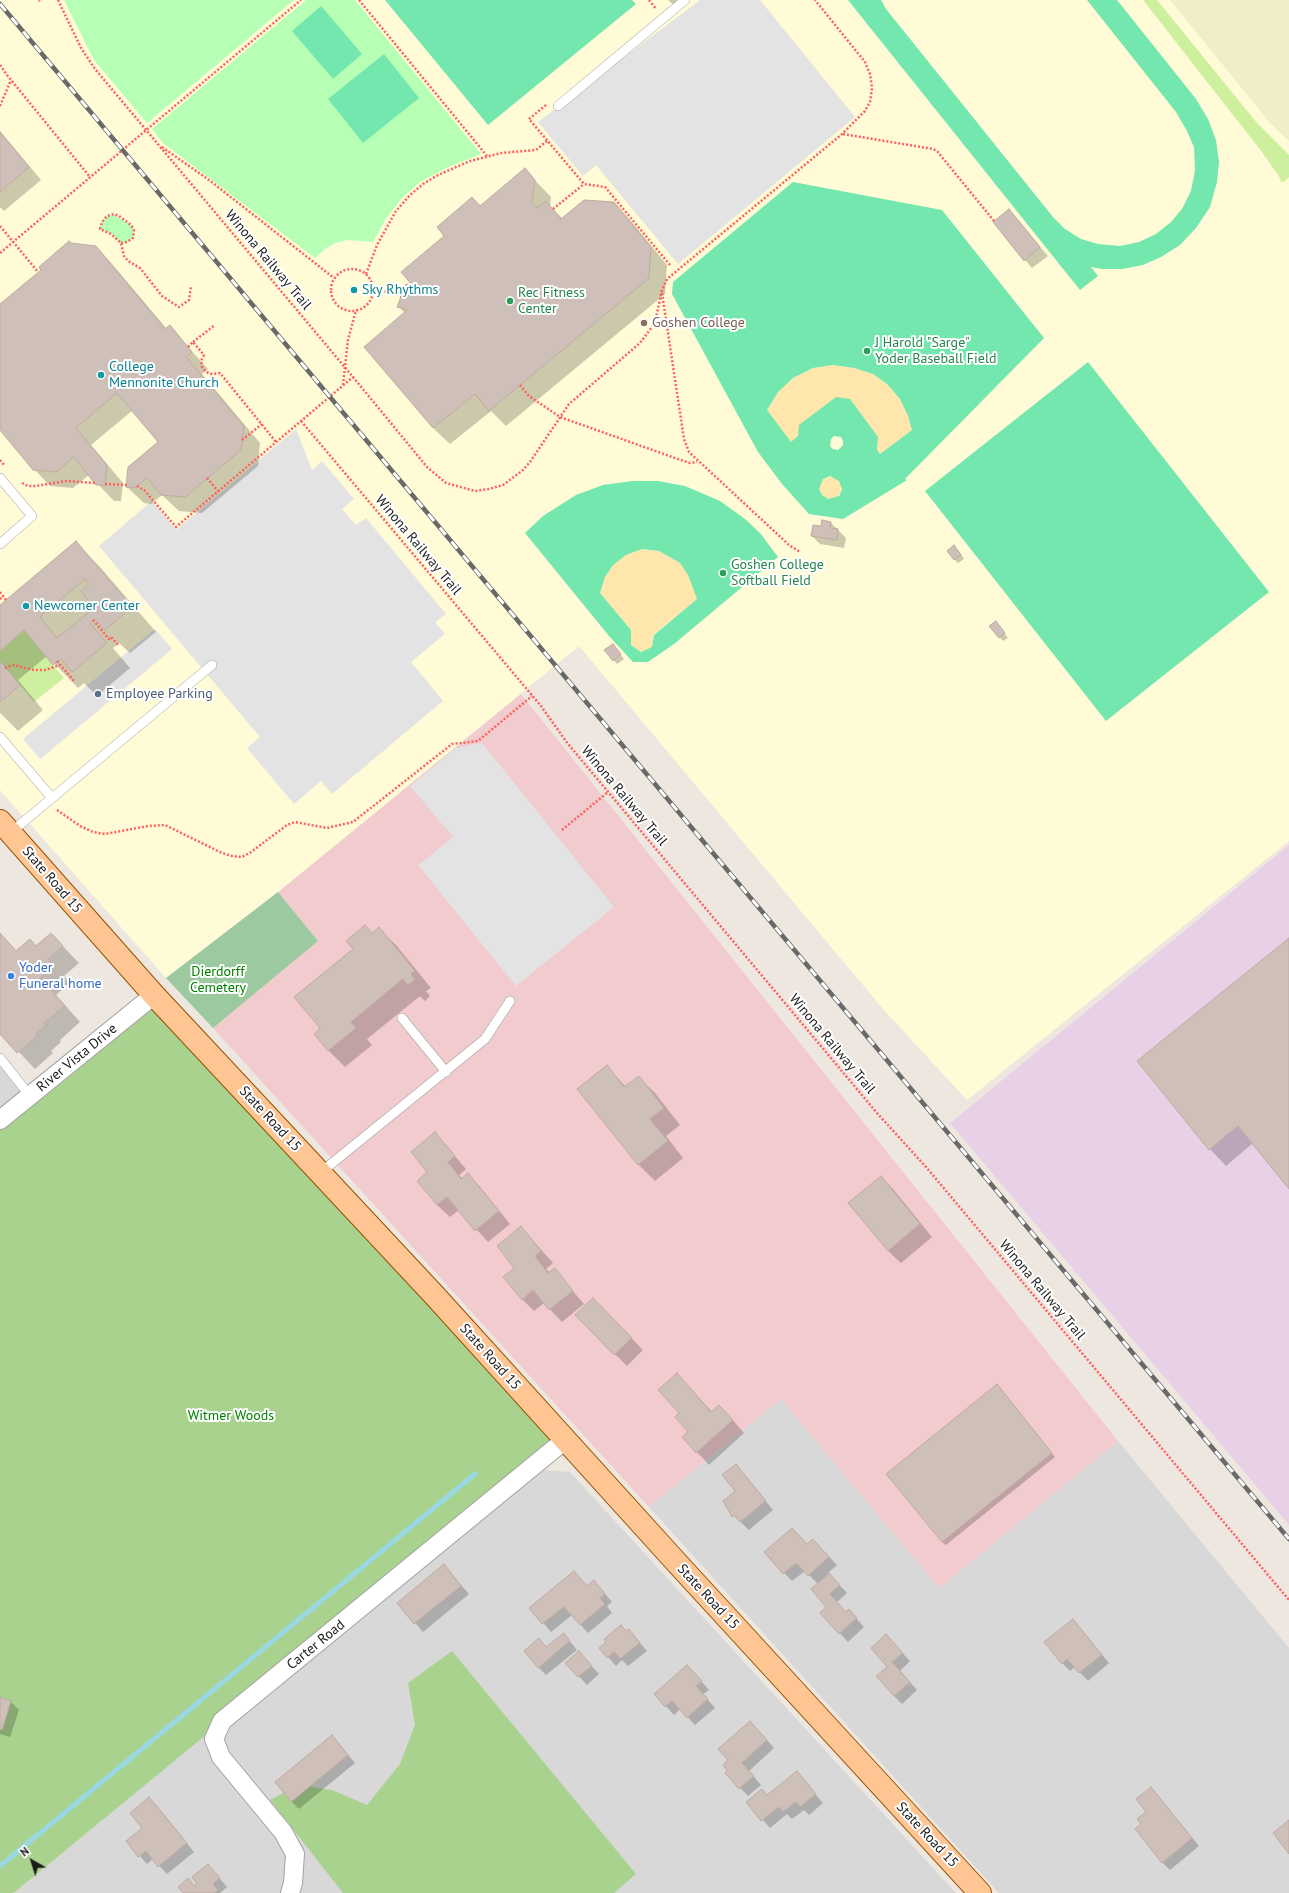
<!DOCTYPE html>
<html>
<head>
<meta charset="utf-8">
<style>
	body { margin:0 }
	#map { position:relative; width:1289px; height:1893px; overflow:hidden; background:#eee7df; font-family:"PT Sans",sans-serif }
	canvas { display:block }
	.north { position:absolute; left:12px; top:1841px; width:40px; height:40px; -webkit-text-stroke:3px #fff; paint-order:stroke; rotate:321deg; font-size:11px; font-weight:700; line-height:16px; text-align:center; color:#1b1b1b }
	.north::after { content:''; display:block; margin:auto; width:14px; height:18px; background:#1b1b1b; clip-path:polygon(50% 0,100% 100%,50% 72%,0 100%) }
</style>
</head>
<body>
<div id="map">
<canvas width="1289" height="1893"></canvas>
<div class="north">N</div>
</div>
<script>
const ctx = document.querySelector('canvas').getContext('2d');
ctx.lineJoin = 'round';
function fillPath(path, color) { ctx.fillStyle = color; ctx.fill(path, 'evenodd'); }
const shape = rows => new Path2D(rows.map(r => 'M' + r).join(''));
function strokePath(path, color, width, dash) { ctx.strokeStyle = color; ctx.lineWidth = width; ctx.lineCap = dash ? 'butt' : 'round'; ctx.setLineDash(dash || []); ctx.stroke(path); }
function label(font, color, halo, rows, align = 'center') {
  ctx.font = font + ' "PT Sans",sans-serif'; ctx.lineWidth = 4; ctx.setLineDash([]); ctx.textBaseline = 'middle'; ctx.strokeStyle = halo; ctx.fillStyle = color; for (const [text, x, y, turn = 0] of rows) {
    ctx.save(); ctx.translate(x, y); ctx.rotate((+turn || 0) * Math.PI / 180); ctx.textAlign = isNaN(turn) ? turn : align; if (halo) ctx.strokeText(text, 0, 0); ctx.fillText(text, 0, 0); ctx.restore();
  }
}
const residential = shape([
	[0,1058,30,1096,0,1120],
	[781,1399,939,1588,1118,1441,1289,1648,1289,1893,999,1893,649,1507],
	[544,1470,570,1472,956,1893,13,1893,222,1721]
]);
const commercial = shape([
	[521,694,1118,1441,939,1588,781,1399,649,1507,213,1028,318,941,278,892]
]);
const industrial = shape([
	[1289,845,1289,1525,950,1123]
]);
const education = shape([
	[0,0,1289,0,1289,841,967,1100,883,1009,579,646,278,892,166,978,0,790]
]);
const farmland = shape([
	[1170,0,1289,0,1289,141,1270,123]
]);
const grass = shape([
	[1143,0,1157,0,1257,123,1289,155,1289,177,1284,182,1281,182,1280,178,1262,152],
	[24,630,64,678,34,702,0,661,0,651]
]);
const forest = shape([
	[154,995,565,1440,16,1891,13,1893,0,1893,0,1120],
	[452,1651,636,1874,614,1893,343,1893,270,1800,299,1785,332,1790,367,1805,400,1764,415,1725,408,1683]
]);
const sand = shape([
	[833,365,854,368,873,374,887,384,900,399,908,416,912,430,880,454,877,450,878,437,799,431,798,436,791,443,767,411,778,392,793,378,813,368],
	'819 488a11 11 0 1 1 22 0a11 11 0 1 1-22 0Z',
	[642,549,659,551,680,563,688,575,697,599,654,634,652,647,641,652,631,645,631,630,600,593,605,577,613,565,626,555]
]);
const cemetery = shape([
	[278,892,318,941,213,1028,166,978]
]);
const park = shape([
	[64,0,294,0,147,123,94,60],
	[306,0,355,0,481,154,446,168,420,182,401,199,385,220,373,242,348,240,335,243,325,249,315,258,163,143,152,129],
	[114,215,131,225,134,230,133,238,127,242,121,243,111,234,100,229,102,222,107,216]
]);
const pitch = shape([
	[385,0,632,0,636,4,488,125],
	[848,0,881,0,886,9,1053,217,1065,229,1081,239,1098,244,1120,246,1139,242,1156,234,1171,222,1182,209,1191,191,1195,170,1194,147,1187,131,1176,112,1087,0,1117,0,1196,99,1208,119,1216,140,1219,162,1217,182,1210,207,1196,228,1180,245,1161,257,1143,265,1122,269,1102,269,1091,267,1098,276,1080,290],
	[321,6,362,54,333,79,292,31],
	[384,54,419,98,363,143,328,99],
	[793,182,942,210,1044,338,905,479,907,480,843,519,809,514,782,484,758,452,672,294,673,282],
	[833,365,854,368,873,374,887,384,900,399,908,416,912,430,880,454,877,450,878,437,850,399,836,397,799,425,798,436,791,442,767,410,778,392,793,378,813,368],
	[834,436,841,437,843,441,843,445,838,450,833,449,830,446,831,439],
	[830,476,839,481,842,489,839,496,828,499,822,495,819,489,823,479],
	[1088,362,1269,592,1106,721,925,491],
	[632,481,658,481,685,486,720,501,745,519,760,533,778,557,674,644,648,662,633,662,609,636,525,533,543,516,576,495,603,485],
	[642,549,659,551,680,563,688,575,697,599,654,635,652,647,641,652,631,645,631,630,600,593,605,577,613,565,626,555]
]);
const parking = shape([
	[700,0,760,0,855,117,678,264,596,165,583,176,538,122],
	[296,429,312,470,322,461,354,499,342,509,356,525,366,518,446,614,435,622,445,634,411,662,443,701,332,794,321,781,294,804,247,748,260,737,99,546,152,501,176,530],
	[155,629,172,649,40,759,23,739],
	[482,743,614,907,516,986,418,865,453,837,410,786,456,748]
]);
const shadow = shape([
	[668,0,683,0,676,7],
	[0,131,41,180,4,211,0,207],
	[525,170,551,197,550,206,563,219,613,203,630,220,667,265,665,294,506,426,491,411,450,444,433,428,405,313,398,306,417,289,480,207],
	[1009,210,1048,256,1032,268,1025,260],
	[71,244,95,247,112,264,167,329,170,327,208,369,202,374,260,443,258,466,202,513,179,511,162,495,151,504,144,503,127,487,159,442,133,410,91,445,123,483,121,501,114,501,89,475,73,488,50,486,34,469,0,429,0,306],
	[830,522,846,538,844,548,820,544,812,536],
	[76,543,100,567,156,632,130,653,119,643,113,648,130,668,97,696,84,683,78,688,47,656,18,680,43,710,18,731,0,713,0,606],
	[958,550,964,559,958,563,954,559],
	[999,626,1008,638,1003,641,991,627],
	[616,649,624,659,617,664,614,660],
	[379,929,396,945,431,988,426,991,430,996,425,1001,420,996,367,1039,372,1045,345,1067,328,1050,322,1028,373,934],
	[0,933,17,952,37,947,51,934,79,963,64,976,69,983,56,995,80,1022,60,1040,61,1042,51,1051,53,1053,35,1069,0,1032],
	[1289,939,1289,1187,1253,1143,1226,1166,1210,1149],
	[607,1067,626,1087,638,1077,655,1093,680,1125,666,1136,683,1158,655,1181,638,1164],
	[435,1133,466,1169,459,1175,463,1179,468,1175,480,1187,510,1224,488,1242,459,1210,450,1217,437,1205,429,1172],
	[881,1177,893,1189,932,1237,901,1263,888,1251],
	[521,1227,553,1263,546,1269,550,1273,554,1269,584,1304,562,1322,544,1303,534,1311,522,1299,516,1268],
	[593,1299,643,1350,627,1366,576,1315],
	[689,1387,712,1412,731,1418,744,1433,709,1465,697,1452,690,1432,680,1413],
	[1000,1389,1055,1457,946,1545,942,1542],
	[736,1465,773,1510,749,1530,728,1510,737,1492],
	[813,1540,837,1565,828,1573,847,1593,837,1602,846,1613,849,1610,864,1627,848,1642,821,1613,828,1607,818,1584,805,1571,792,1581,765,1553,807,1545],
	[444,1566,469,1594,423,1632,398,1603],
	[574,1572,587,1587,602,1590,612,1602,607,1606,612,1613,588,1633,572,1615,551,1632,531,1608],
	[1073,1620,1109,1663,1088,1681,1075,1667,1070,1671,1062,1663],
	[621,1626,627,1632,629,1630,647,1651,628,1666,622,1660,616,1666,600,1648],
	[564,1634,577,1650,546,1675,538,1667,539,1639,547,1648],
	[894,1644,910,1661,900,1671,917,1690,902,1704,894,1696,888,1667],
	[587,1661,599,1674,587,1685,567,1663],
	[695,1674,709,1690,703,1694,715,1708,695,1725,680,1709,674,1715,655,1694],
	[0,1698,11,1702,19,1710,10,1737,0,1734],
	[758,1730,774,1748,749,1771,761,1785,748,1796,726,1773],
	[332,1736,355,1763,299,1809,291,1801],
	[796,1772,823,1803,809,1815,804,1810,792,1819,787,1814,770,1828,747,1802,767,1796],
	[1151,1788,1199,1846,1170,1870,1162,1862,1142,1825,1147,1812],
	[157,1806,194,1852,167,1874,153,1859,147,1864,127,1841,144,1828],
	[208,1865,227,1887,220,1893,184,1893,188,1880,195,1887,199,1884]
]);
const stream = shape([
	[0,1866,475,1474]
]);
const building = shape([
	[0,132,29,167,0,192,0,132],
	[525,168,535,180,532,202,537,208,546,201,561,219,584,200,614,202,651,247,649,278,489,411,475,394,433,428,364,347,407,310,397,307,406,284,414,287,401,272,444,236,437,227,472,197,480,206,525,168],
	[1009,209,1040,247,1024,261,993,222,1009,209],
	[69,241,71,243,96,246,165,329,170,325,192,352,186,357,244,426,241,450,185,497,161,495,147,478,134,488,126,487,128,467,158,442,117,393,76,428,107,465,105,485,96,485,74,457,56,472,33,470,0,430,0,304,41,270,39,267,69,241],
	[822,520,831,522,830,528,838,529,837,540,811,536,813,525,821,526,822,520],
	[76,541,132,607,105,630,95,619,90,623,107,643,72,672,61,659,53,665,24,630,0,651,0,605,76,541],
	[85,579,89,584,81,591,94,608,57,638,40,617,85,579],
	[954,545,961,555,954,560,947,551,954,545],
	[996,621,1005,633,999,638,989,626,996,621],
	[613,644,621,654,613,661,604,650,613,644],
	[0,661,20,685,0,702,0,661],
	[365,925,372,933,379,927,415,971,411,974,415,980,408,985,403,979,351,1022,356,1028,328,1051,314,1034,320,1028,294,997,353,949,346,941,365,925],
	[0,933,16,951,30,939,36,946,51,933,63,946,48,959,54,966,40,978,65,1006,44,1023,46,1025,36,1034,37,1036,17,1053,0,1034,0,933],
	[1289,938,1289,1189,1238,1126,1209,1150,1137,1061,1289,938],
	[607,1065,624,1087,639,1076,664,1108,650,1119,668,1141,638,1165,577,1089,607,1065],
	[435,1132,455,1156,448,1162,461,1179,468,1173,499,1211,475,1231,447,1197,437,1205,417,1181,427,1172,411,1152,435,1132],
	[881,1176,920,1224,888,1251,848,1203,881,1176],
	[521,1226,541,1251,535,1256,548,1273,555,1268,573,1291,549,1310,533,1290,522,1300,503,1277,514,1268,497,1246,521,1226],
	[593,1298,632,1338,614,1355,575,1315,593,1298],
	[677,1373,711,1412,719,1405,733,1420,696,1453,682,1437,688,1432,675,1417,679,1413,658,1390,677,1373],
	[997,1384,1052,1453,942,1542,886,1474,997,1384],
	[736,1464,766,1501,740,1522,734,1515,732,1517,723,1501,735,1491,722,1475,736,1464],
	[792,1528,807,1544,813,1539,829,1557,808,1576,796,1563,783,1574,764,1552,792,1528],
	[444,1564,461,1586,414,1624,397,1603,444,1564],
	[574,1571,587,1586,594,1580,605,1594,600,1598,605,1604,580,1625,564,1607,542,1624,529,1608,574,1571],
	[829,1573,840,1585,830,1594,846,1612,849,1609,857,1618,839,1634,820,1613,826,1607,811,1589,829,1573],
	[1073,1619,1102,1655,1079,1673,1067,1659,1062,1664,1044,1642,1073,1619],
	[621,1625,626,1631,629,1629,640,1643,620,1659,614,1652,607,1658,599,1648,606,1642,604,1639,621,1625],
	[564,1633,570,1641,538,1668,524,1651,539,1638,546,1647,564,1633],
	[886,1634,903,1653,892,1662,910,1682,894,1696,876,1676,887,1667,871,1648,886,1634],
	[579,1651,592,1666,578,1677,565,1663,579,1651],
	[687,1665,702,1681,696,1686,708,1699,687,1718,672,1701,665,1707,654,1694,687,1665],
	[0,1697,11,1701,2,1730,0,1729,0,1697],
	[750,1721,767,1740,742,1763,754,1776,739,1789,725,1773,727,1770,723,1765,728,1760,718,1749,750,1721],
	[332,1735,348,1755,291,1802,275,1782,332,1735],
	[797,1771,816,1794,800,1807,796,1802,783,1812,779,1807,761,1821,746,1802,762,1789,767,1795,797,1771],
	[1151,1787,1192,1838,1162,1863,1135,1829,1141,1824,1137,1819,1146,1812,1136,1799,1151,1787],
	[149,1797,187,1843,158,1867,146,1851,138,1857,126,1841,142,1828,130,1813,149,1797],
	[1289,1820,1289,1854,1273,1833,1289,1820],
	[208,1864,220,1878,213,1884,218,1890,214,1893,183,1893,178,1887,188,1878,194,1886,197,1884,192,1877,208,1864]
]);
const path = shape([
	[39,0,40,1],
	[58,0,81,48,95,69,353,377,427,467,446,483,475,491,489,489,503,485,522,471,530,462,569,404,640,343,652,327,656,318,662,290,667,279,842,134,865,111,870,102,872,88,870,74,865,62,815,0],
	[359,0,487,156],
	[649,0,656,9],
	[0,65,7,75,90,177],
	[546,105,529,119,584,184,605,187,670,265],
	[0,106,11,80],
	[843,134,933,149,937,151,994,221],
	[162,147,209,180,334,278],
	[553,209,584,184],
	[0,226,38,272],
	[121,243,127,242,133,238,134,230,131,225,119,216,114,214,107,216,102,222,100,229,111,234,121,243,124,256,128,261,140,268,162,296,179,307,189,300,191,286],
	[0,253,301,0],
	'331 290a21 21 0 1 1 42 0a21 21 0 1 1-42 0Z',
	[366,274,377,245,396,211,410,195,423,184,438,175,470,161,501,153,536,150,547,141],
	[373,288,402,296],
	[662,293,684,439,689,452,789,545,800,552],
	[193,342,215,325],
	[188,347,193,342,204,355,201,361,202,367,206,372,211,374,220,373,276,442],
	[343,385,348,340,356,310],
	[520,385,529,396,560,417,675,458,690,463,697,462],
	[301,421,541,706,568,744,877,1113,926,1167,1289,1600],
	[242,440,262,424],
	[0,460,5,466],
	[207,478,218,491],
	[22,483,28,486,36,486,66,481,95,483],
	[105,484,127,485],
	[137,486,144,490,176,527,353,377],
	[0,592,6,600],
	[0,599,4,596],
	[93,620,109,639,111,637,119,646],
	[57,661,75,682],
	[5,668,13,665,34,670,45,670,60,665],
	[57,810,80,826,93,832,105,834,148,826,165,825,222,853,232,856,242,857,251,852,287,825,295,822,327,828,353,822,452,744,478,741,532,696],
	[562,830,608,792]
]);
const lane = shape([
	[558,106,685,0],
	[0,478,32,516,0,544],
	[0,737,52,798],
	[10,833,212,665],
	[402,1018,446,1072],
	[0,1058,30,1096],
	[320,1173,485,1039,510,1001]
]);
const street = shape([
	[0,1120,154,995],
	[290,1893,293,1883,295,1854,283,1832,221,1757,214,1739,222,1721,565,1440]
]);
const primary = shape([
	[0,821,154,995,436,1297,677,1563,980,1893]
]);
const rail = shape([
	[0,4,1289,1539]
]);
const markers = [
	[354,290,4,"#0f9aa8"],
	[510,301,4,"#2e9e5b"],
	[644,323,4,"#8d6e63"],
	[867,351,4,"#2e9e5b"],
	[101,375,4,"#0f9aa8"],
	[723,573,4,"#2e9e5b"],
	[26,606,4,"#0f9aa8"],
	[98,694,4,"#5c6f8a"],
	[11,976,4,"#3f7fe0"]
];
const streetNames = [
	["Winona Railway Trail",268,260,50],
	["Winona Railway Trail",418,545,50],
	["Winona Railway Trail",624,796,50],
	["State Road 15",52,880,49],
	["Winona Railway Trail",832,1044,50],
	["River Vista Drive",77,1058,-39],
	["State Road 15",270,1119,47],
	["Winona Railway Trail",1042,1290,50],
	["State Road 15",490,1357,48],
	["State Road 15",708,1597,47],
	["Carter Road",316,1645,-39],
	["State Road 15",927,1835,47]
];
const cultureNames = [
	["Sky Rhythms",362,290],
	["College",109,367],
	["Mennonite Church",109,383],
	["Newcomer Center",34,606]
];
const leisureNames = [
	["Rec Fitness",518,293],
	["Center",518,309],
	["J Harold \"Sarge\"",875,343],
	["Yoder Baseball Field",875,359],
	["Goshen College",731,565],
	["Softball Field",731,581]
];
const educationNames = [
	["Goshen College",652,323]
];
const serviceNames = [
	["Employee Parking",106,694]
];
const shopNames = [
	["Yoder",19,968],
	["Funeral home",19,984]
];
const parkNames = [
	["Dierdorff",218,972],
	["Cemetery",218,988],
	["Witmer Woods",231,1416]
];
fillPath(residential, '#d9d8d8');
fillPath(commercial, '#f1cbcd');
fillPath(industrial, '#e8d0e6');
fillPath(education, '#fffbd7');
fillPath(farmland, '#f0eec7');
fillPath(grass, '#ceef9e');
fillPath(forest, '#a9d28f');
fillPath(sand, '#ffe6ac');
fillPath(cemetery, '#9dc9a0');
fillPath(park, '#b6ffb5');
fillPath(pitch, '#73e7ae');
fillPath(parking, '#e3e3e3');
fillPath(shadow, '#0003');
strokePath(stream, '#9ad8e1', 5);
fillPath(building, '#cebfb8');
strokePath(building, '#c1aba0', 1);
strokePath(lane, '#a2a2a2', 10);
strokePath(street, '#a2a2a2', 20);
strokePath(primary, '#925200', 24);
strokePath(path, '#ff5f5f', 2.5, [2, 2]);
strokePath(lane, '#fff', 9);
strokePath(street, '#fff', 18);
strokePath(primary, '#ffc593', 22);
strokePath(rail, '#696969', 4.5);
strokePath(rail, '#fff', 3, [9]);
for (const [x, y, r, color] of markers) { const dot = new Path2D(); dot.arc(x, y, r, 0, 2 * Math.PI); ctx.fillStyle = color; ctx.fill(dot); strokePath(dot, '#fff', 1.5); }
label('14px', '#1b1b1b', '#fff', streetNames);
label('14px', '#0d838f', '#fff', cultureNames, 'left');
label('14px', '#27864d', '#fff', leisureNames, 'left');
label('14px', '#785e54', '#fff', educationNames, 'left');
label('14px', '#4e5e75', '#fff', serviceNames, 'left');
label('14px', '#366cbe', '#fff', shopNames, 'left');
label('14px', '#038100', '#fff', parkNames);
</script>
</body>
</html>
